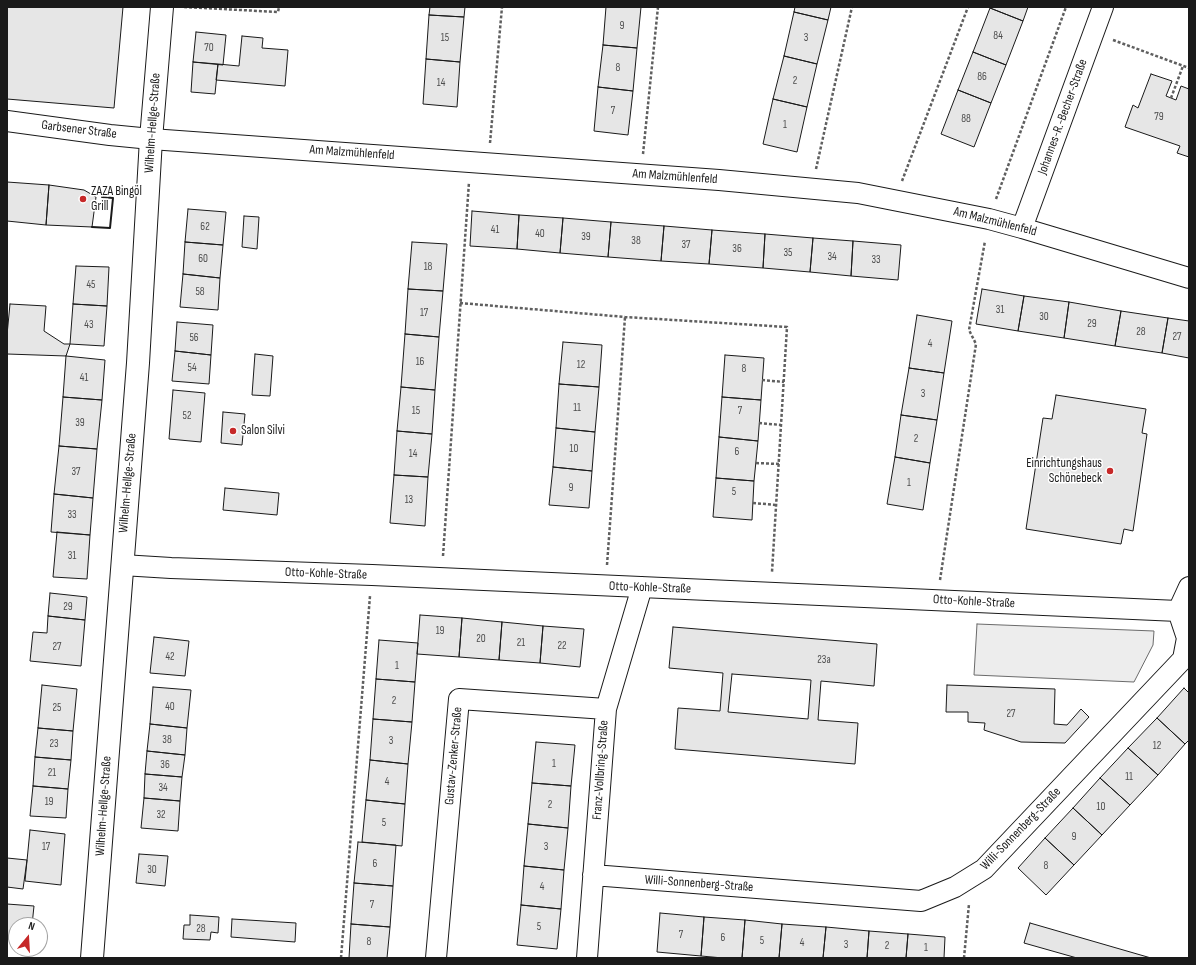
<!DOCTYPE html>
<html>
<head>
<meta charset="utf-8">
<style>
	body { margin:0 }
	#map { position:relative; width:1196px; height:965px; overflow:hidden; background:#fff; font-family:"Sofia Sans Condensed",sans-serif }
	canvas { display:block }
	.frame { position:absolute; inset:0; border:8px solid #1a1a1a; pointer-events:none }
	.north { position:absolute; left:8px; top:917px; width:40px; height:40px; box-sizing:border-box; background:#fff; border:1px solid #a3a3a3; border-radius:50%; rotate:18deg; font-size:11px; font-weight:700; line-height:16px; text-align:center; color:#1a1a1a }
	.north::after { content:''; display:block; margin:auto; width:14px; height:18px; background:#c62828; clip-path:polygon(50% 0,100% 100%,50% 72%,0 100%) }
</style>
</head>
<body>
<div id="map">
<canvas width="1196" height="965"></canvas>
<div class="frame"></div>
<div class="north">N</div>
</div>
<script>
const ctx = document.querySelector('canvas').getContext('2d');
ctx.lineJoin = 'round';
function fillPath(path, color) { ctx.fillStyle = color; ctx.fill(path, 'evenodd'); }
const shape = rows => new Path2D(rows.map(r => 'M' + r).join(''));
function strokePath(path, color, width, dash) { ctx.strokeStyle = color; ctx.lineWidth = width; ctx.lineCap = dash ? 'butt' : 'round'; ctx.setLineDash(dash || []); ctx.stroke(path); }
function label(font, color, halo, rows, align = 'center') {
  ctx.font = font + ' "Sofia Sans Condensed",sans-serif'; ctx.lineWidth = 3; ctx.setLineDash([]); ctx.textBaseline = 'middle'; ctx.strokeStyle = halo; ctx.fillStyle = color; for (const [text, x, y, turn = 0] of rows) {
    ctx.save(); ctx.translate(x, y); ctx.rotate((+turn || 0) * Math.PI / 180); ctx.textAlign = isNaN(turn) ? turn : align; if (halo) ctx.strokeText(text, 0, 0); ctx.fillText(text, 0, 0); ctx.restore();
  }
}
const parking = shape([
	[977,624,1154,631,1153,645,1134,682,974,675,977,624]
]);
const building = shape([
	[7,7,123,7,114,108,7,99,7,7],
	[430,7,465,7,464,17,429,15,430,7],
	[606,7,641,7,637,48,603,45,606,7],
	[795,7,831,7,828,20,794,12,795,7],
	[990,7,1028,7,1023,21,990,8,990,7],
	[990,8,1023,21,1006,65,973,52,990,8],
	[794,12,828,20,817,64,784,56,794,12],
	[429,15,464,17,460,62,426,59,429,15],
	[196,32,226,35,223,65,193,62,196,32],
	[242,36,263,38,262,48,288,50,285,86,216,80,218,64,239,66,242,36],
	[603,45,637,48,633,91,598,87,603,45],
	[973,52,1006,65,991,103,958,90,973,52],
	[784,56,817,64,807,107,773,99,784,56],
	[426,59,460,62,457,107,423,104,426,59],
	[193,62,218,64,215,94,191,92,193,62],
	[1151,74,1172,81,1166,96,1176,100,1181,86,1189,89,1189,157,1177,153,1180,146,1125,127,1133,105,1138,108,1151,74],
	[598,87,633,91,628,135,594,131,598,87],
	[958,90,991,103,974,147,941,134,958,90],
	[773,99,807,107,797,152,763,144,773,99],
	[7,182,49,185,46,225,7,221,7,182],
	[49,185,84,190,96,197,92,227,46,225,49,185],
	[188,209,226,212,223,245,185,242,188,209],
	[472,211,519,215,517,249,470,246,472,211],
	[519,215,563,218,560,253,517,249,519,215],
	[244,216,259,217,257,249,242,247,244,216],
	[563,218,611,222,608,257,560,253,563,218],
	[611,222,664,226,661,261,608,257,611,222],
	[664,226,712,230,709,264,661,261,664,226],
	[712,230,765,234,763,268,709,264,712,230],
	[765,234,813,238,810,272,763,268,765,234],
	[813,238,853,241,851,276,810,272,813,238],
	[853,241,901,245,898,280,851,276,853,241],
	[185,242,223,245,220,278,183,274,185,242],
	[412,242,447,244,443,291,408,289,412,242],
	[76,266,109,267,107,306,73,304,76,266],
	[183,274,220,278,218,310,180,307,183,274],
	[408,289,443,291,439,337,405,334,408,289],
	[982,289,1024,296,1018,331,976,324,982,289],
	[1024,296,1069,302,1064,338,1018,331,1024,296],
	[1069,302,1121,311,1115,346,1064,338,1069,302],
	[10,304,46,306,44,331,64,344,70,344,66,356,7,354,7,335,10,304],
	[73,304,107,306,104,346,70,344,73,304],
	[1121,311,1168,318,1162,353,1115,346,1121,311],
	[917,315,952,321,944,373,909,368,917,315],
	[1168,318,1189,321,1189,358,1162,353,1168,318],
	[177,322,213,325,211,355,175,351,177,322],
	[405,334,439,337,435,390,401,387,405,334],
	[563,342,602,345,599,387,559,384,563,342],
	[175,351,211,355,209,384,172,381,175,351],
	[255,354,273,356,270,396,252,395,255,354],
	[725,355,764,358,761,400,722,397,725,355],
	[66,356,105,360,102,400,63,397,66,356],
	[909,368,944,373,937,420,901,415,909,368],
	[559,384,599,387,595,432,556,428,559,384],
	[401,387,435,390,432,434,397,431,401,387],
	[173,390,205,393,201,442,169,439,173,390],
	[1056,395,1146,409,1142,433,1147,434,1133,531,1124,529,1121,544,1026,529,1043,418,1052,419,1056,395],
	[63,397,102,400,97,449,59,446,63,397],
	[722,397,761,400,758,441,719,437,722,397],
	[223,412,245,414,242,445,221,443,223,412],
	[901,415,937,420,930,463,895,457,901,415],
	[556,428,595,432,592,471,553,467,556,428],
	[397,431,432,434,428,477,394,475,397,431],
	[719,437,758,441,754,481,716,478,719,437],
	[59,446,97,449,93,498,54,494,59,446],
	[895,457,930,463,923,510,887,504,895,457],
	[553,467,592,471,589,508,549,505,553,467],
	[394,475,428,477,425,526,390,523,394,475],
	[716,478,754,481,752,520,713,517,716,478],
	[225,488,279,493,277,515,223,510,225,488],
	[54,494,93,498,90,535,51,532,54,494],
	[57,532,90,535,87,579,53,577,57,532],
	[50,593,87,597,85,620,48,616,50,593],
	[420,615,462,618,459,657,417,654,420,615],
	[48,616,85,620,81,666,30,661,33,632,47,633,48,616],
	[462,618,502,622,499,660,459,657,462,618],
	[502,622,543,626,540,663,499,660,502,622],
	[543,626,584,629,580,667,540,663,543,626],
	[673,627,877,644,874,686,821,681,818,720,858,723,855,764,675,749,678,708,720,711,723,673,669,668,673,627],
	[732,674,811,680,808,719,728,712,732,674],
	[154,637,189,641,185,676,150,673,154,637],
	[379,640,418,643,415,682,376,679,379,640],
	[376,679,415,682,412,722,373,719,376,679],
	[42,685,77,689,73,731,38,728,42,685],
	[947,685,1055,689,1054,724,1067,725,1081,709,1089,717,1065,743,1021,742,984,730,985,723,968,722,968,712,946,712,947,685],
	[153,687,191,690,187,728,150,724,153,687],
	[1184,688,1189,693,1189,740,1185,744,1157,718,1184,688],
	[1157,718,1185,744,1158,775,1128,748,1157,718],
	[373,719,412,722,408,764,370,760,373,719],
	[150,724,187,728,185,755,147,751,150,724],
	[38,728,73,731,71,760,35,757,38,728],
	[536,742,575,745,571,786,532,783,536,742],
	[1128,748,1158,775,1130,805,1100,778,1128,748],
	[147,751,185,755,182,777,145,774,147,751],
	[35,757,71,760,68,789,33,786,35,757],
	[370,760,408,764,405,804,366,800,370,760],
	[145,774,182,777,180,801,144,798,145,774],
	[1100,778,1130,805,1102,835,1073,808,1100,778],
	[532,783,571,786,568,828,528,824,532,783],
	[33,786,68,789,66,818,30,816,33,786],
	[144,798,180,801,178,831,141,828,144,798],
	[366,800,405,804,402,846,362,842,366,800],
	[1073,808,1102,835,1074,865,1045,838,1073,808],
	[528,824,568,828,564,870,524,866,528,824],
	[30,830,65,834,61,885,25,881,30,830],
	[1045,838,1074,865,1046,895,1018,868,1045,838],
	[358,842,396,845,393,886,354,883,358,842],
	[139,854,168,856,165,886,136,883,139,854],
	[7,858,27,860,23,889,7,887,7,858],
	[524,866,564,870,561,909,521,905,524,866],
	[354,883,393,886,390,927,351,924,354,883],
	[7,904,34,906,32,925,16,925,16,939,7,938,7,904],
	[521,905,561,909,557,949,517,945,521,905],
	[660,913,704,917,701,956,657,952,660,913],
	[190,915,219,917,218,933,211,932,210,940,183,939,184,925,190,925,190,915],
	[704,917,745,920,742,958,723,958,701,956,704,917],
	[232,919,296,923,295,942,231,937,232,919],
	[745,920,782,924,779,958,742,958,745,920],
	[1030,923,1151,958,1077,958,1024,943,1030,923],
	[351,924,390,927,387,958,349,958,351,924],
	[782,924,826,927,823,958,779,958,782,924],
	[826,927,869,931,867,958,823,958,826,927],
	[869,931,908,934,906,958,867,958,869,931],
	[908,934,945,937,944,958,906,958,908,934]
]);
const path = shape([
	[184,7,278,12,279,7],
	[1113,40,1189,68],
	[1171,98,1183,66],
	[490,143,502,7],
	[643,154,658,7],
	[816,169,852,7],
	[902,181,968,7],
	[996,199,1066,7],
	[460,303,625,317,787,327,772,572],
	[762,380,784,382],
	[759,423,781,425],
	[756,463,779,464],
	[753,503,777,505],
	[443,556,469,182],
	[607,565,625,317],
	[940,580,976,344,969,330,985,241],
	[341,958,370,596],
	[964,958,969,904]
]);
const minor = shape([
	[7,121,110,135,151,139,719,180,858,193,989,219,1022,228,1189,278],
	[1022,228,1103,7],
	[122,565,171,568,372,575,1178,611],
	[593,875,921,901,955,887,984,869,1183,659,1187,638,1178,611,1189,587],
	[436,958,459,699,606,709],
	[587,958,606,709,642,587]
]);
const secondary = shape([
	[92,958,138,363,151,139,162,7]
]);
const wall = shape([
	[92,227,110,228,113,198,102,197]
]);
const markers = [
	[83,199,4,"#c62828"],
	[233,431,4,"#c62828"],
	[1110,471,4,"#c62828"]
];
const numberNames = [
	["9",622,26],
	["84",998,36],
	["15",445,38],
	["3",806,38],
	["70",209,48],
	["8",618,68],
	["86",982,77],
	["2",795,81],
	["14",441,83],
	["7",613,111],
	["79",1159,117],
	["88",966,119],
	["1",785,125],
	["62",205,227],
	["41",495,230],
	["40",540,234],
	["39",586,237],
	["38",636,241],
	["37",686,245],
	["36",737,249],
	["35",788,253],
	["34",832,257],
	["60",203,259],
	["33",876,260],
	["18",428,267],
	["45",91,285],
	["58",200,292],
	["31",1000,310],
	["17",424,313],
	["30",1044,317],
	["29",1092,324],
	["43",89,325],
	["28",1141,332],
	["27",1177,337],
	["56",194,338],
	["4",930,344],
	["16",420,362],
	["12",581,365],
	["54",192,368],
	["8",744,369],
	["41",84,378],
	["3",923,394],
	["11",577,408],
	["15",416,411],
	["7",740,411],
	["52",187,416],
	["39",80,423],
	["2",916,439],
	["10",574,449],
	["6",737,452],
	["14",413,454],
	["37",76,472],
	["1",909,483],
	["9",571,488],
	["5",734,492],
	["13",409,500],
	["33",72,515],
	["31",72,556],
	["29",68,607],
	["19",440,631],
	["20",481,639],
	["21",521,643],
	["22",562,646],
	["27",57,647],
	["42",170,657],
	["23a",824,660],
	["1",397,666],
	["2",394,701],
	["40",170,707],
	["25",57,708],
	["27",1011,714],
	["38",167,740],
	["3",391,741],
	["23",54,744],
	["12",1157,746],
	["1",554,764],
	["36",165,765],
	["21",52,773],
	["11",1129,777],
	["4",387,782],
	["34",163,788],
	["19",49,802],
	["2",550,805],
	["10",1101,807],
	["32",161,815],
	["5",384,823],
	["9",1074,837],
	["17",46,847],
	["3",546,847],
	["6",375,864],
	["8",1046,866],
	["30",152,870],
	["4",542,887],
	["7",372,905],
	["5",539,927],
	["28",201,929],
	["7",681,935],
	["6",723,938],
	["5",762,941],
	["8",369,942],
	["4",802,943],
	["3",846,945],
	["2",887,946],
	["1",926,948]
];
const streetNames = [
	["Johannes-R.-Becher-Straße",1063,117,-70],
	["Wilhelm-Hellge-Straße",153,123,-86],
	["Garbsener Straße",79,130,7],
	["Am Malzmühlenfeld",352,153,4],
	["Am Malzmühlenfeld",675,177,4],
	["Am Malzmühlenfeld",995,222,14],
	["Wilhelm-Hellge-Straße",128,483,-85],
	["Otto-Kohle-Straße",326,574,2],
	["Otto-Kohle-Straße",650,588,2],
	["Otto-Kohle-Straße",974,602,3],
	["Gustav-Zenker-Straße",454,756,-85],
	["Franz-Vollbring-Straße",601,770,-86],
	["Wilhelm-Hellge-Straße",104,806,-86],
	["Willi-Sonnenberg-Straße",1021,829,-46],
	["Willi-Sonnenberg-Straße",699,884,4]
];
const poiNames = [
	["ZAZA Bingöl",91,192],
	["Grill",91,207],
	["Salon Silvi",241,431],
	["Einrichtungshaus",1102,464,"right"],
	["Schönebeck",1102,479,"right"]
];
fillPath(parking, '#ededed');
strokePath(parking, '#6a6a6a', 1);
fillPath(building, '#e6e6e6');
strokePath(building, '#1a1a1a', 1);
strokePath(minor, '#1a1a1a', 22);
strokePath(secondary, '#1a1a1a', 24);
strokePath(path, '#5f5f5f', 2.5, [3, 2]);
strokePath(minor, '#fff', 20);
strokePath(secondary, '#fff', 22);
strokePath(wall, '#1a1a1a', 2);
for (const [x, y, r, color] of markers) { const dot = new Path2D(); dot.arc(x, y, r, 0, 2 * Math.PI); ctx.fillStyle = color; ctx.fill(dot); strokePath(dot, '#fff', 1.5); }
label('11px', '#4d4d4d', null, numberNames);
label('13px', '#1a1a1a', '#fff', streetNames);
label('13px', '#1a1a1a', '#fff', poiNames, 'left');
</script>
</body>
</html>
